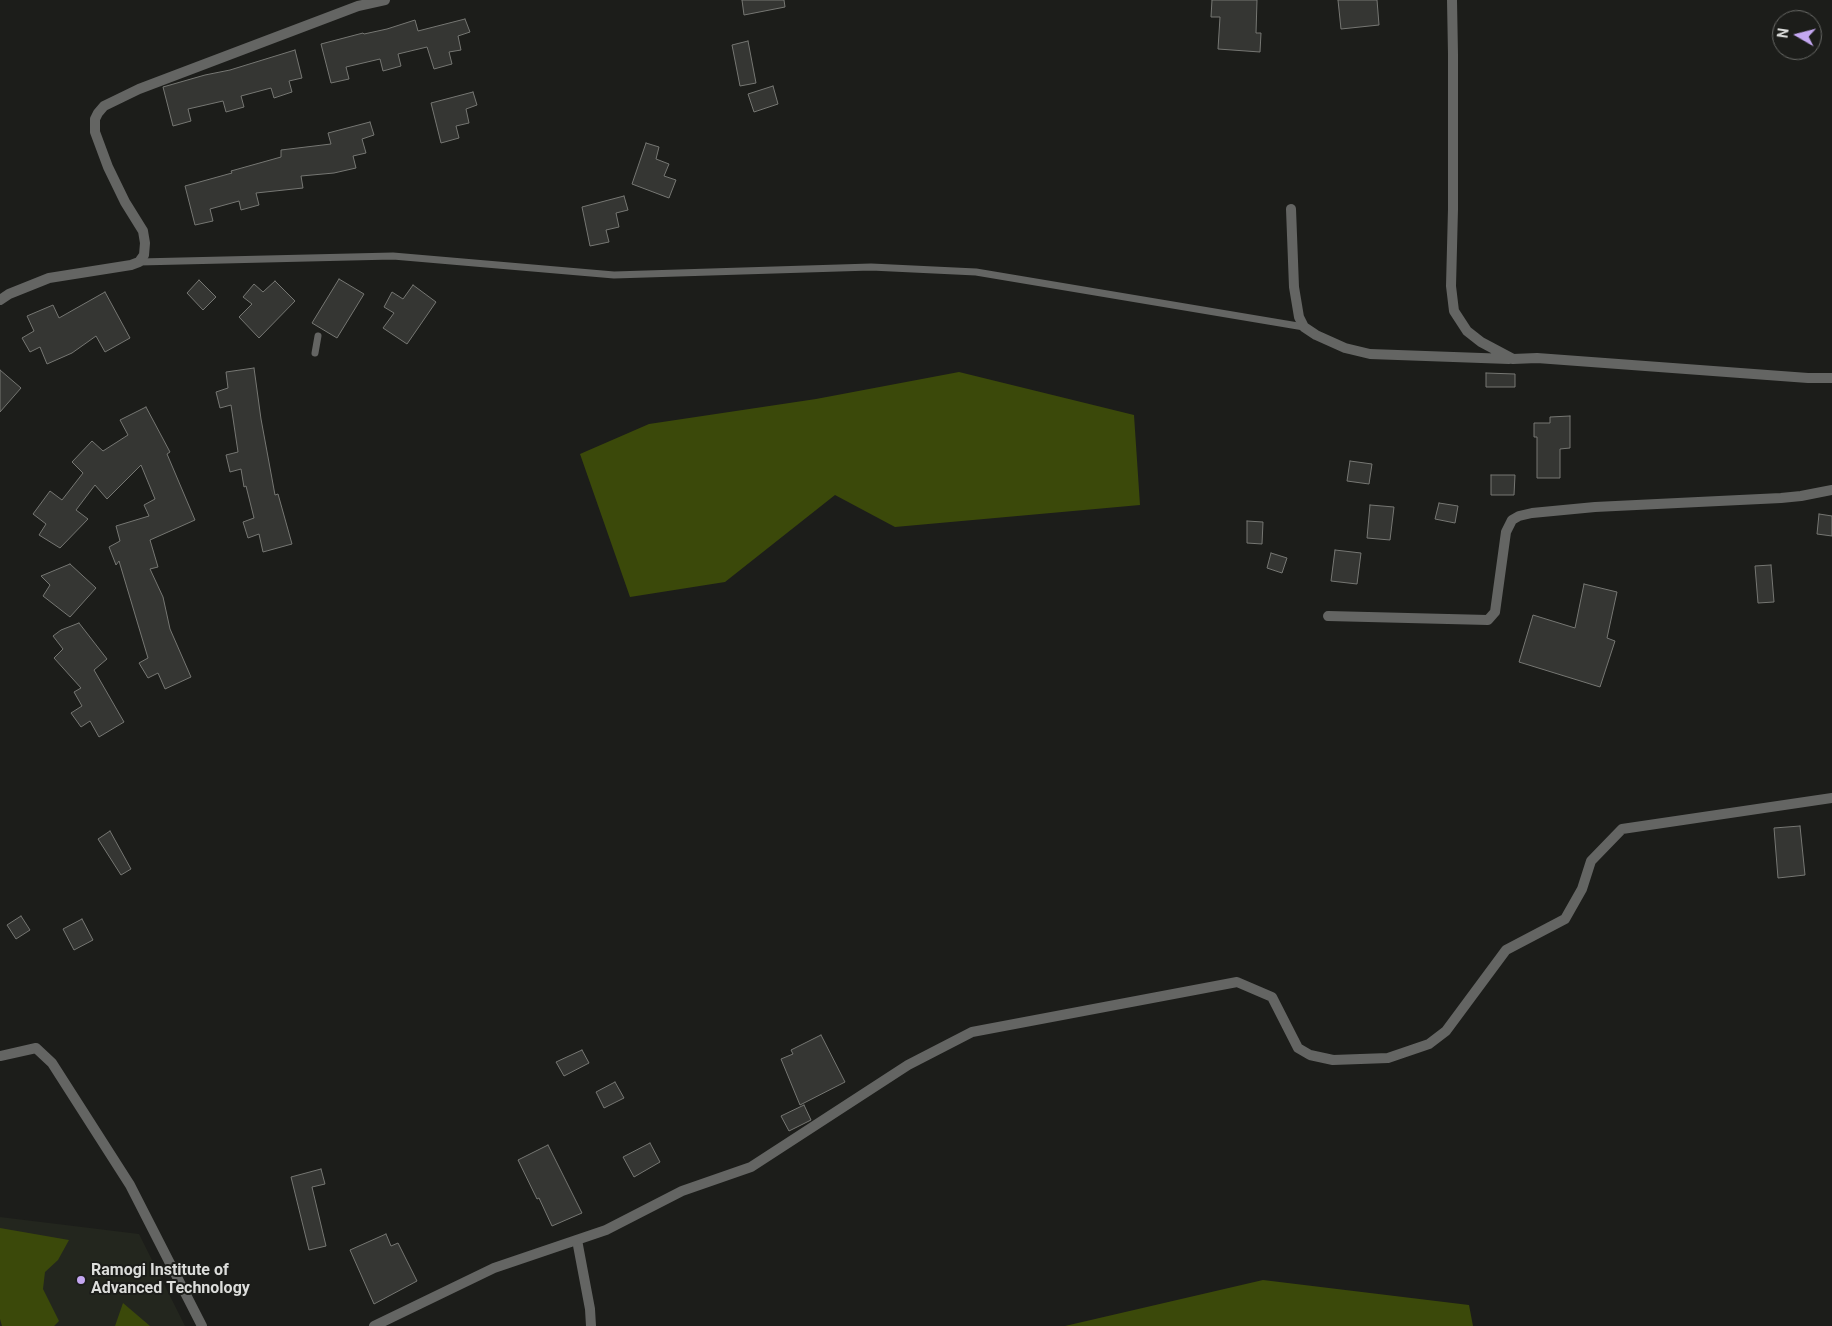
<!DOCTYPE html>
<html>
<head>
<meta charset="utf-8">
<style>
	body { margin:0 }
	#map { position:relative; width:1832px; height:1326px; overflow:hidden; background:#1c1d1a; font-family:Roboto,sans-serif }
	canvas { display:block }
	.north { position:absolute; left:1772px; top:10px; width:50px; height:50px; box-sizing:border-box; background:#1c1d1a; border:1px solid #696a67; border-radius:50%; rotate:278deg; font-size:14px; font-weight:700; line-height:20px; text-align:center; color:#dcdddb }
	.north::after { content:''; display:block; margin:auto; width:18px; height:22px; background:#c4a7f1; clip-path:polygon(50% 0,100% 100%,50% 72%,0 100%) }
</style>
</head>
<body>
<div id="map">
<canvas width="1832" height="1326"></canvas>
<div class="north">N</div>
</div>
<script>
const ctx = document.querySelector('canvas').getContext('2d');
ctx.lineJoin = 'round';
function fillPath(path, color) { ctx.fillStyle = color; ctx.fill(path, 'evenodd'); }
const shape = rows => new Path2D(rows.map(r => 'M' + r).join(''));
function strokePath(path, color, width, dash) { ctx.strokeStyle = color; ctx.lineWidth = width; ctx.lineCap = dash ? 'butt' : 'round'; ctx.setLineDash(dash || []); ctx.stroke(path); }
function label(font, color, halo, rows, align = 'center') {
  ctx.font = font + ' Roboto,sans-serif'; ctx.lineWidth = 4; ctx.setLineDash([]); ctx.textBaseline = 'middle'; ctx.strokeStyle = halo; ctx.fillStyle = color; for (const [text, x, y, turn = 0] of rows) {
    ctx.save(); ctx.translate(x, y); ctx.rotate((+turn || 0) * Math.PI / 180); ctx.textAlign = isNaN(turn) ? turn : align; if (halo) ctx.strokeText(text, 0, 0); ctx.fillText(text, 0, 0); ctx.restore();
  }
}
const built = shape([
	[0,1217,139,1234,185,1326,0,1326]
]);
const green = shape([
	[959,372,1134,415,1140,505,895,527,835,495,725,582,630,597,580,454,649,424,816,399],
	[0,1228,69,1240,58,1260,45,1272,43,1289,59,1321,54,1326,2,1326,0,1319],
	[1263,1280,1469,1305,1473,1326,1065,1326],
	[123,1303,150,1326,151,1326,115,1326]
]);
const building = shape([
	[742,0,784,0,785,7,744,15,742,0],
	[1212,0,1257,0,1256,33,1261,33,1260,52,1218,49,1220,17,1211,17,1212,0],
	[1338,0,1377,0,1379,25,1341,29,1338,0],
	[465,19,470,32,458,36,461,50,449,52,452,64,434,69,427,47,398,54,401,66,383,71,380,59,346,67,349,79,331,83,321,44,363,33,364,34,387,29,415,20,418,31,465,19],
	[748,41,756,83,740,86,732,45,748,41],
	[295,50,302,78,289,81,292,92,274,98,271,88,241,96,244,107,226,112,223,101,188,109,191,121,173,126,163,87,205,75,230,70,295,50],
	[773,86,778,104,754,112,748,94,773,86],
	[473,92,477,105,466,109,469,123,456,126,459,138,441,143,431,103,473,92],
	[370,122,374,135,362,139,366,153,353,156,356,168,334,173,301,176,303,188,256,193,259,205,241,210,239,201,210,209,213,221,195,225,185,186,232,173,231,171,281,157,281,150,331,144,328,133,370,122],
	[646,143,659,147,656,159,669,164,664,176,676,180,669,198,632,184,646,143],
	[624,196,628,210,616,213,619,227,606,230,609,242,590,246,582,207,624,196],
	[339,279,364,294,337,338,312,323,339,279],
	[199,280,216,297,203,310,187,293,199,280],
	[275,281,295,301,259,338,239,317,252,304,243,297,254,284,263,292,275,281],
	[413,285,436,302,407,344,383,328,394,313,384,307,392,292,403,299,413,285],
	[105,292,130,338,105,352,96,336,72,353,47,364,40,347,30,352,22,338,34,331,27,316,53,305,59,318,105,292],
	[254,368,261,419,275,495,278,494,292,544,263,552,259,534,248,538,243,522,254,518,246,486,244,487,241,469,230,472,226,455,238,452,231,405,220,408,216,392,228,388,226,372,254,368],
	[0,370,21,388,0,412,0,370],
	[1486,373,1515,374,1515,387,1486,387,1486,373],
	[146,407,170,452,167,454,195,520,150,540,158,567,150,569,163,597,170,629,191,677,165,689,158,673,148,678,139,663,148,658,119,561,116,565,109,547,120,541,116,526,149,516,144,505,155,499,141,465,107,499,95,485,76,510,88,519,60,548,39,535,46,524,33,514,50,491,62,500,83,473,72,462,92,441,103,451,128,435,120,420,146,407],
	[1570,416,1570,448,1560,449,1560,478,1537,478,1537,437,1534,437,1534,423,1550,423,1550,417,1570,416],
	[1350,461,1372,464,1369,484,1347,481,1350,461],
	[1491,475,1515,475,1514,495,1491,495,1491,475],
	[1439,503,1458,506,1455,523,1435,519,1439,503],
	[1370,505,1394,507,1390,540,1367,538,1370,505],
	[1819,514,1832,516,1832,536,1817,534,1819,514],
	[1247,521,1263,522,1262,544,1247,543,1247,521],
	[1335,550,1361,553,1357,584,1331,581,1335,550],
	[1271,553,1287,558,1282,573,1267,568,1271,553],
	[70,564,96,588,70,617,43,596,50,585,41,576,70,564],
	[1771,565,1774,602,1758,603,1755,566,1771,565],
	[1584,584,1617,592,1607,638,1615,641,1600,687,1519,662,1533,615,1575,628,1584,584],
	[79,623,107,659,94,670,124,722,99,737,90,721,81,727,71,713,82,706,74,692,81,688,54,658,63,649,53,636,61,630,79,623],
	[1800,826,1805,875,1778,878,1774,828,1800,826],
	[110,831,131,869,121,875,98,839,110,831],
	[21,916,30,930,16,939,7,925,21,916],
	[82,919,93,940,74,950,63,929,82,919],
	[821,1035,845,1082,800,1105,781,1059,793,1054,791,1050,821,1035],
	[582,1050,589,1063,564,1076,556,1062,582,1050],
	[615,1082,624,1098,604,1108,596,1092,615,1082],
	[804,1105,811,1120,789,1131,781,1116,804,1105],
	[650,1143,660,1162,634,1177,623,1157,650,1143],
	[548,1145,582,1213,552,1226,539,1198,537,1199,518,1160,548,1145],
	[321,1169,325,1184,312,1187,326,1246,309,1250,291,1177,321,1169],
	[386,1234,391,1246,398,1243,417,1281,374,1304,350,1250,386,1234]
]);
const service = shape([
	[139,262,393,256,614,275,871,267,976,272,1304,327],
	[315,353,318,336]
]);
const minor = shape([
	[1452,0,1453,54,1453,209,1451,286,1454,311,1467,331,1481,342,1513,359,1537,358,1808,378,1832,378],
	[1291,209,1294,287,1299,317,1304,327,1316,335,1345,348,1370,354,1509,359],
	[0,300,9,294,49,278,131,265,139,262,144,255,145,243,143,231,125,202,108,167,95,132,95,119,98,113,104,106,139,89,197,67,358,6,385,0],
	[1328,616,1488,620,1495,612,1506,532,1512,520,1519,516,1532,513,1595,507,1781,498,1801,496,1832,490],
	[0,1056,36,1048,52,1063,130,1185,202,1326],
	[577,1240,590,1309,591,1326],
	[374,1326,494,1268,606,1230,682,1191,751,1167,908,1065,972,1032,1237,982,1272,997,1298,1048,1310,1055,1333,1060,1388,1058,1429,1044,1446,1031,1506,950,1565,919,1582,889,1591,861,1622,829,1832,798]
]);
const markers = [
	[81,1280,5,"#c4a7f1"]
];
const poiNames = [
	["Ramogi Institute of",91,1271],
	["Advanced Technology",91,1289]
];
fillPath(built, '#23261e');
fillPath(green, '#3b490a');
fillPath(building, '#353633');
strokePath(building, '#767773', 1);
strokePath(service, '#646563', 7);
strokePath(minor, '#646563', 10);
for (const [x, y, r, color] of markers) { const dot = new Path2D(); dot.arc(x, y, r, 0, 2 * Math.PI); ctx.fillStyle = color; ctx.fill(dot); strokePath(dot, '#1c1d1a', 2); }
label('bold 16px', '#dcdddb', '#1c1d1a', poiNames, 'left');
</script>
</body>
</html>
